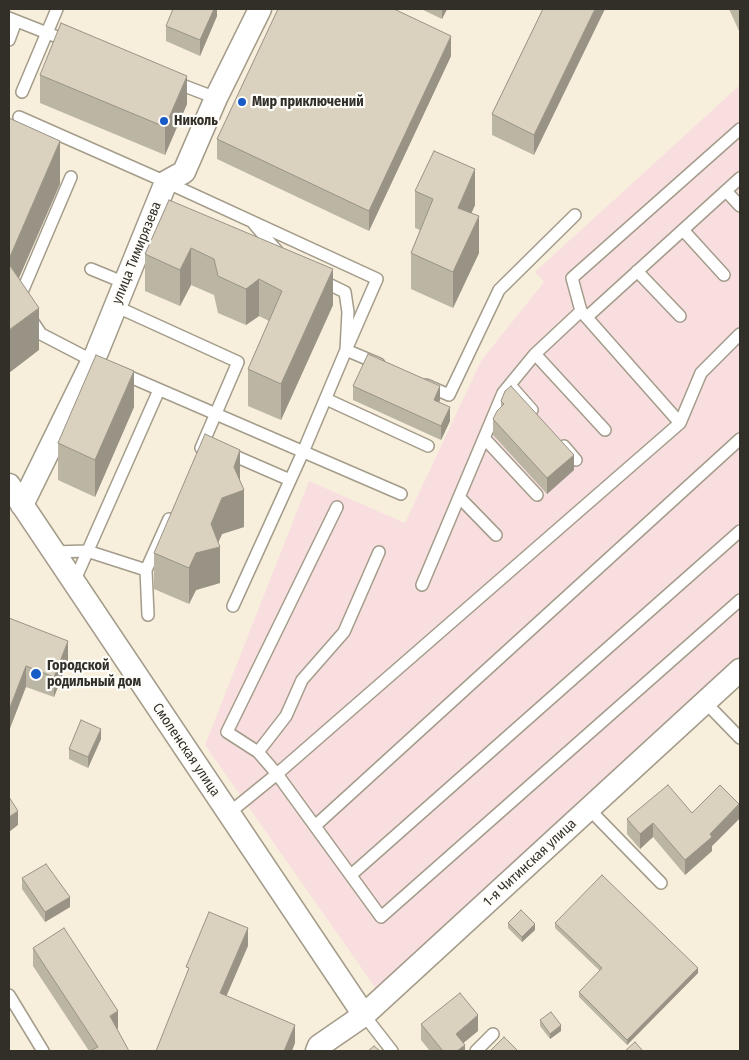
<!DOCTYPE html>
<html>
<head>
<meta charset="utf-8">
<style>
	body { margin:0 }
	#map { position:relative; width:749px; height:1060px; overflow:hidden; background:#f7efdc; font-family:"Fira Sans Condensed",sans-serif }
	canvas { display:block }
	.frame { position:absolute; inset:0; border:10px solid #322f28; pointer-events:none }
</style>
</head>
<body>
<div id="map">
<canvas width="749" height="1060"></canvas>
<div class="frame"></div>
</div>
<script>
const ctx = document.querySelector('canvas').getContext('2d');
ctx.lineJoin = 'round';
function fillPath(path, color) { ctx.fillStyle = color; ctx.fill(path, 'evenodd'); }
const shape = rows => new Path2D(rows.map(r => 'M' + r).join(''));
function strokePath(path, color, width, dash) { ctx.strokeStyle = color; ctx.lineWidth = width; ctx.lineCap = dash ? 'butt' : 'round'; ctx.setLineDash(dash || []); ctx.stroke(path); }
function label(font, color, halo, rows, align = 'center') {
  ctx.font = font + ' "Fira Sans Condensed",sans-serif'; ctx.lineWidth = 4.5; ctx.setLineDash([]); ctx.textBaseline = 'middle'; ctx.strokeStyle = halo; ctx.fillStyle = color; for (const [text, x, y, turn = 0] of rows) {
    ctx.save(); ctx.translate(x, y); ctx.rotate((+turn || 0) * Math.PI / 180); ctx.textAlign = isNaN(turn) ? turn : align; if (halo) ctx.strokeText(text, 0, 0); ctx.fillText(text, 0, 0); ctx.restore();
  }
}
const industrial = shape([
	[740,85,740,661,377,990,205,745,309,481,405,523,481,361,544,282,535,272]
]);
const lane = shape([
	[9,18,70,42],
	[9,40,16,21],
	[174,82,216,98],
	[22,92,57,9],
	[19,117,166,182,377,279,346,350,379,364],
	[726,191,740,206],
	[254,224,278,252],
	[683,230,724,275],
	[91,269,125,283],
	[637,271,680,316],
	[19,299,71,177],
	[115,306,238,362,201,448],
	[581,311,572,278,740,129],
	[587,317,740,178],
	[31,319,41,334,95,362],
	[535,354,605,430],
	[121,373,401,494],
	[426,385,449,395,499,290,575,215],
	[510,385,532,410],
	[326,399,428,446],
	[484,438,537,495],
	[564,446,576,460],
	[228,453,290,480],
	[459,497,496,535],
	[337,507,227,732,258,752,277,774,680,423,701,373,740,334],
	[54,552,87,551,146,570],
	[74,582,159,390],
	[422,585,503,393,535,354,581,311,680,423],
	[233,606,303,452,346,350,348,312,345,292,320,280],
	[148,615,146,570,169,519],
	[705,702,740,738],
	[258,752,286,716,302,680,344,632,379,552],
	[589,809,661,883],
	[229,813,277,774,381,917,740,600],
	[315,826,740,439],
	[351,875,740,531],
	[9,995,43,1051],
	[364,1015,392,1051],
	[476,1051,493,1034]
]);
const street = shape([
	[9,485,364,1015],
	[22,505,97,352,166,182,184,172,216,98,260,9],
	[317,1051,319,1046,364,1015,740,670]
]);
const wall = shape([
	[217,9,217,16,200,56,166,41,166,26],
	[421,9,447,9,442,19],
	[543,9,534,155,492,135,492,114],
	[729,9,740,9,740,33],
	[451,56,369,231,217,159,217,139],
	[40,75,187,104,165,155,40,103],
	[415,191,475,205,471,213,479,253,453,308,411,289,411,253,420,230,415,228],
	[169,200,333,305,281,420,248,406,248,369,269,321,259,316,246,325,218,313,214,295,191,285,180,306,145,291,145,254],
	[353,386,440,400,439,402,450,421,441,440,353,400],
	[501,401,574,470,547,494,493,435,493,419,501,407],
	[134,407,95,497,58,480,58,443],
	[240,481,244,527,222,534,218,542,220,583,196,590,189,604,154,589,154,553],
	[9,618,68,661,54,697,26,687],
	[101,739,88,768,69,759,69,749],
	[692,813,739,819,712,846,712,851,685,875,653,837,640,849,627,834,627,819],
	[22,878,70,907,45,922,22,889],
	[508,923,535,930,522,942,508,928],
	[555,923,698,973,627,1045,579,997,579,992,600,971,555,928],
	[33,948,118,1028,117,1029,129,1051,89,1051,33,966],
	[540,1020,561,1031,550,1039,540,1026],
	[421,1024,478,1031,463,1043,465,1051,430,1051,421,1040]
]);
const shadedWall = shape([
	[214,9,217,9,217,16,200,56,200,40],
	[442,9,447,9,442,19],
	[595,9,605,9,534,155,534,135],
	[451,36,451,56,369,231,369,211],
	[187,76,187,104,165,155,165,127],
	[60,141,60,184,9,301,9,259],
	[475,169,475,205,458,244,458,208],
	[479,216,479,253,453,308,453,272],
	[191,248,191,285,180,306,180,270],
	[333,269,333,305,281,420,281,384],
	[259,279,259,316,246,325,246,289],
	[39,308,39,350,9,373,9,330],
	[134,371,134,407,95,497,95,460],
	[440,386,440,400,434,414,434,400],
	[450,407,450,421,441,440,441,426],
	[240,450,240,486,244,490,244,527,222,534,216,548,220,547,220,583,196,590,189,604,189,568,211,524,234,467],
	[574,455,574,470,547,494,547,478],
	[68,641,68,661,54,697,54,677],
	[26,666,26,687,9,731,9,710],
	[101,729,101,739,88,768,88,757],
	[739,804,739,819,712,846,712,851,685,875,685,860],
	[18,811,18,825,9,832,9,817],
	[653,823,653,837,640,849,640,834],
	[70,897,70,907,45,922,45,912],
	[535,924,535,930,522,942,522,937],
	[248,928,248,946,220,1011,220,993],
	[698,968,698,973,627,1045,627,1040],
	[118,1011,118,1028,110,1034,110,1016],
	[478,1015,478,1031,456,1049,456,1034],
	[295,1025,295,1043,292,1051,284,1051],
	[561,1025,561,1031,550,1039,550,1034],
	[465,1045,465,1051,457,1051]
]);
const building = shape([
	[173,9,214,9,200,40,166,26,173,9],
	[278,9,394,9,451,36,369,211,217,139,278,9],
	[543,9,595,9,534,135,492,114,543,9],
	[61,23,187,76,165,127,40,75,61,23],
	[9,118,60,141,9,259,9,118],
	[434,151,475,169,458,208,479,216,453,272,411,253,433,199,415,191,434,151],
	[169,200,333,269,281,384,248,369,282,291,259,279,246,289,218,276,214,259,191,248,180,270,145,254,169,200],
	[9,264,39,308,9,330,9,264],
	[368,354,440,386,434,400,450,407,441,426,353,386,368,354],
	[96,355,134,371,95,460,58,443,96,355],
	[511,386,574,455,547,478,493,419,497,411,504,404,501,401,505,391,511,386],
	[205,434,240,450,234,467,244,490,222,498,211,524,220,547,196,553,189,568,154,553,205,434],
	[9,618,68,641,54,677,26,666,9,710,9,618],
	[81,720,101,729,88,757,69,749,81,720],
	[668,785,692,813,720,785,739,804,710,834,712,837,685,860,653,823,640,834,627,819,668,785],
	[9,797,18,811,9,817,9,797],
	[46,864,70,897,45,912,22,878,46,864],
	[602,875,698,968,627,1040,579,992,602,968,555,923,602,875],
	[521,910,535,924,522,937,508,923,521,910],
	[209,912,248,928,220,993,295,1025,284,1051,156,1051,189,968,186,967,209,912],
	[64,928,118,1011,110,1016,129,1051,90,1051,98,1047,33,948,64,928],
	[460,993,478,1015,456,1034,465,1045,457,1051,443,1051,421,1024,460,993],
	[551,1012,561,1025,550,1034,540,1020,551,1012],
	[504,1037,518,1051,490,1051,504,1037],
	[635,1042,643,1051,625,1051,635,1042],
	[374,1046,380,1051,368,1051,374,1046]
]);
const markers = [
	[242,102,5,"#175bc6"],
	[164,121,5,"#175bc6"],
	[36,674,6,"#175bc6"]
];
const poiNames = [
	["Мир приключений",252,102],
	["Николь",174,121],
	["Городской",47,666],
	["родильный дом",47,682]
];
const streetNames = [
	["улица Тимирязева",137,253,-68],
	["Смоленская улица",186,750,56],
	["1-я Читинская улица",530,863,-43]
];
fillPath(industrial, '#f9dee0');
strokePath(lane, '#a49c8a', 14);
strokePath(street, '#a49c8a', 25);
strokePath(lane, '#fff', 11);
strokePath(street, '#fff', 22);
fillPath(wall, '#bbb5a4');
fillPath(shadedWall, '#999386');
fillPath(building, '#dad2bf');
strokePath(building, '#999386', 1);
for (const [x, y, r, color] of markers) { const dot = new Path2D(); dot.arc(x, y, r, 0, 2 * Math.PI); ctx.fillStyle = color; ctx.fill(dot); strokePath(dot, '#fefdf9', 2); }
label('bold 14px', '#322f28', '#fefdf9', poiNames, 'left');
label('14px', '#322f28', '#fefdf9', streetNames);
</script>
</body>
</html>
